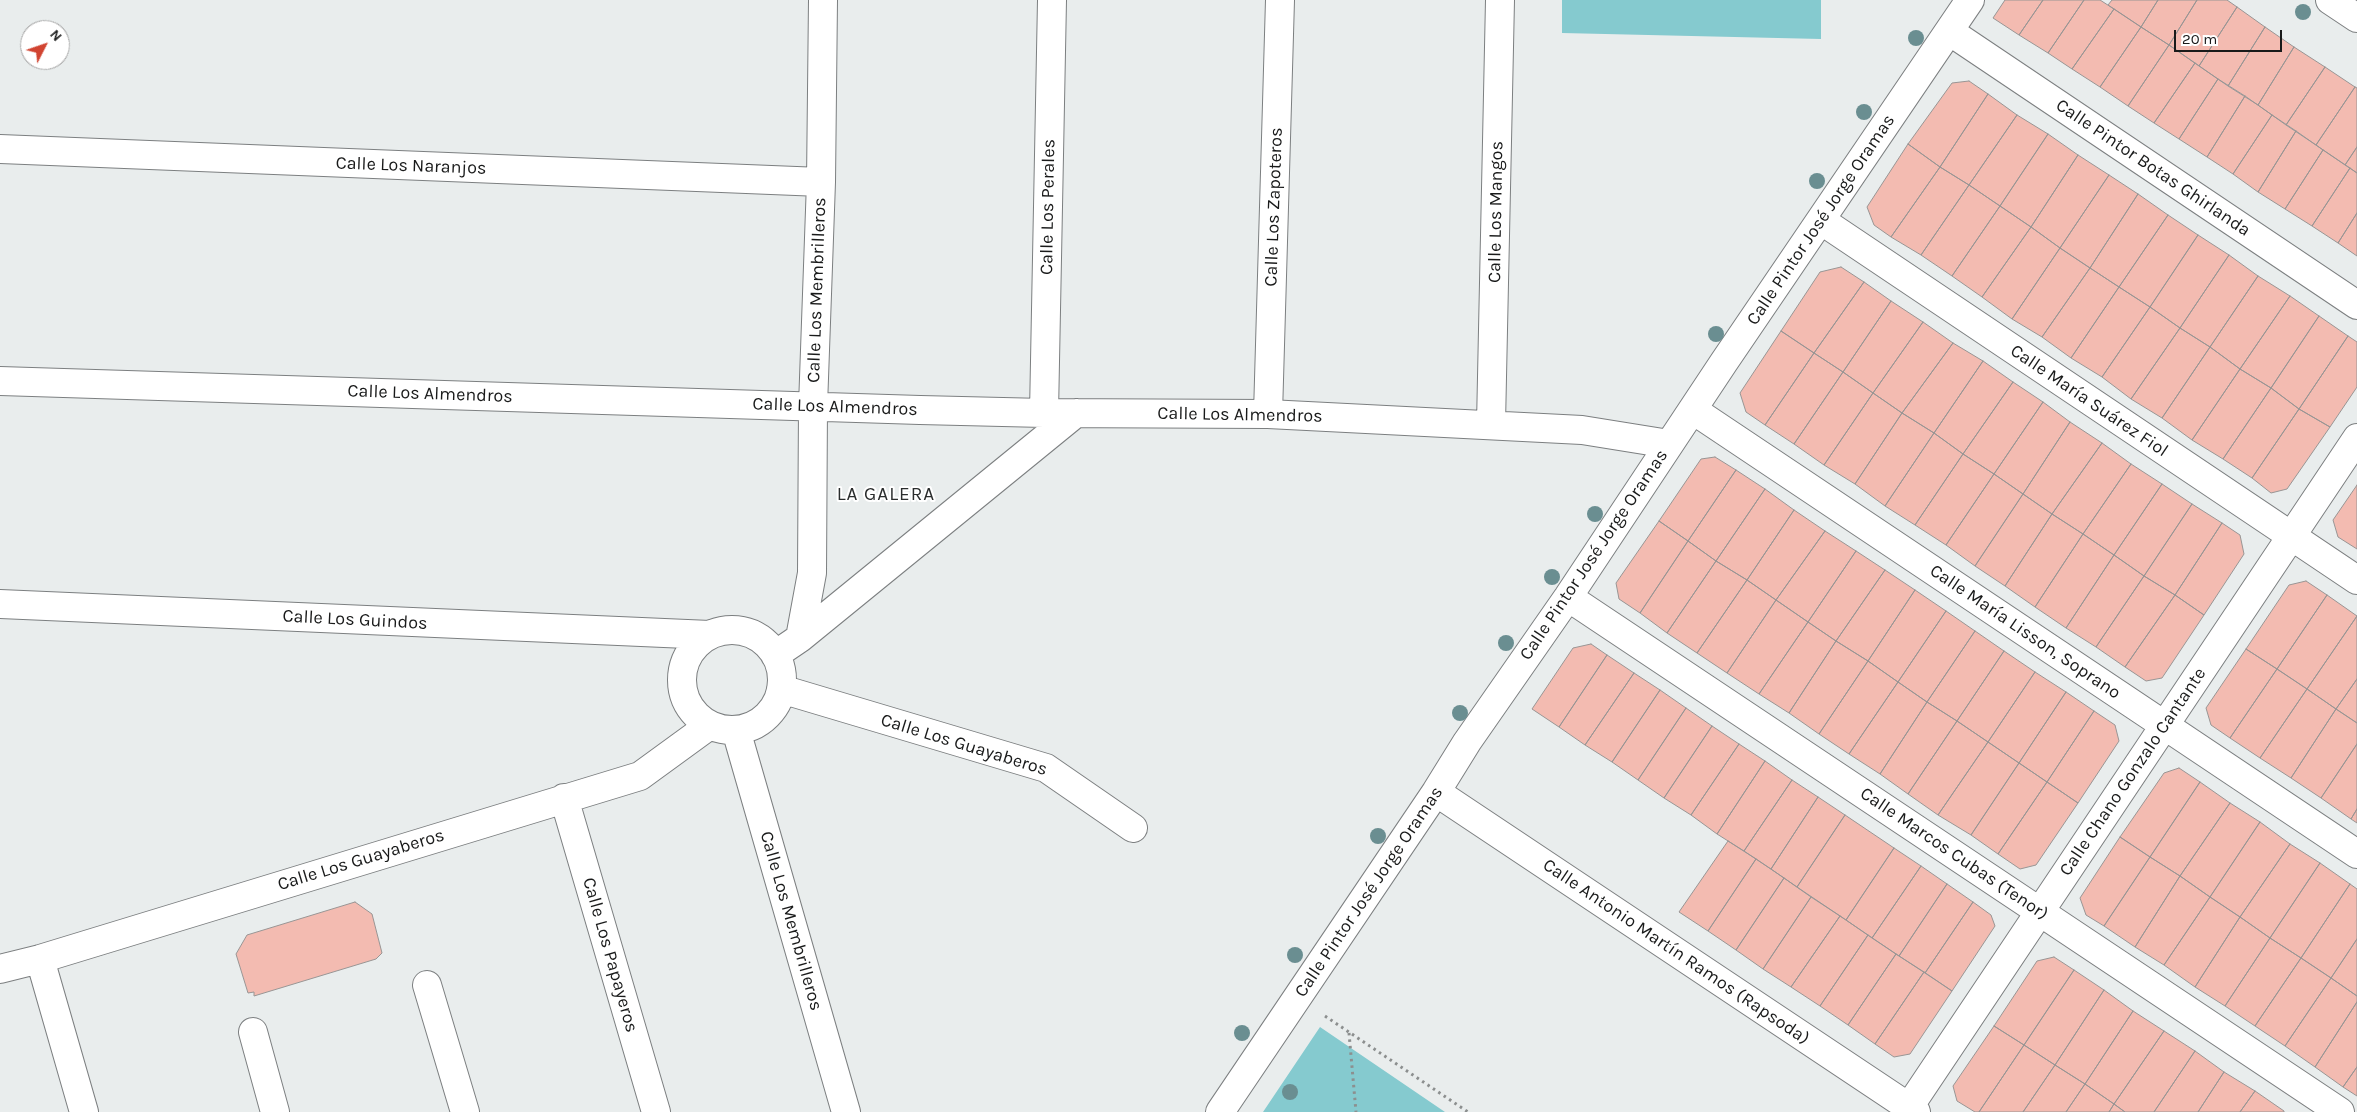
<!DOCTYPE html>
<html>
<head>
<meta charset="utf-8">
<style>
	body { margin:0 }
	#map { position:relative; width:2357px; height:1112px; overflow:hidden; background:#e9eded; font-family:Karla,sans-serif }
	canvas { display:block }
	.north { position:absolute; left:20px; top:20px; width:50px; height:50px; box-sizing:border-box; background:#fff; border:1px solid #a3a3a3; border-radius:50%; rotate:49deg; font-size:14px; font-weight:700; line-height:20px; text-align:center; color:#191a1a }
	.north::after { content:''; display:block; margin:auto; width:18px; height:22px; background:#d14431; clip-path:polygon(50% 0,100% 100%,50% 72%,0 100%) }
	.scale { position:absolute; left:2174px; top:30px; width:108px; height:22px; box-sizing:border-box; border:2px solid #191a1a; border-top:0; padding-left:6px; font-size:15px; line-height:18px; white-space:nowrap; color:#191a1a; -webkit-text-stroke:4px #fff; paint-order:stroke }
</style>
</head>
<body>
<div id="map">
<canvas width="2357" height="1112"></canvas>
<div class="north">N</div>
<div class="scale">20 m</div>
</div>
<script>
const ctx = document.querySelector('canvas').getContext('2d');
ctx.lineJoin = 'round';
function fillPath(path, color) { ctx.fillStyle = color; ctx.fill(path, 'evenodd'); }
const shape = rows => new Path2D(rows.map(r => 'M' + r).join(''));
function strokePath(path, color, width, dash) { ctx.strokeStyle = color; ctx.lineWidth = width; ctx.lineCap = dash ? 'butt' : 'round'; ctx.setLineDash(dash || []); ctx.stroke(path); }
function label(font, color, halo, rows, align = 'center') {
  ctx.font = font + ' Karla,sans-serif'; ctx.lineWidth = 4; ctx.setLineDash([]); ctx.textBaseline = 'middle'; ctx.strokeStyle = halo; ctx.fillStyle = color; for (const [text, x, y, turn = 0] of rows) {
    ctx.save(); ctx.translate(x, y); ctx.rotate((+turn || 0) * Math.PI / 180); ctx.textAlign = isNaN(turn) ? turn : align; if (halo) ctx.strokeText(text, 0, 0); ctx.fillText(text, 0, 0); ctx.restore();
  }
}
const green = shape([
	[1562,0,1821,0,1821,39,1562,33],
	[1320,1027,1445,1112,1263,1112]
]);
const building = shape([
	[2005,0,2043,0,2019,35,1993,18,2005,0],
	[2043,0,2084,0,2048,53,2019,35,2043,0],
	[2084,0,2100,0,2114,9,2072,69,2048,53,2084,0],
	[2112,0,2158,0,2141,27,2108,5,2112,0],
	[2158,0,2197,0,2169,45,2141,27,2158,0],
	[2197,0,2227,0,2237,7,2199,66,2169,45,2197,0],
	[2237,7,2265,27,2228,86,2199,66,2237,7],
	[2114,9,2141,27,2100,87,2072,69,2114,9],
	[2141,27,2169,45,2128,106,2100,87,2141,27],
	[2265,27,2294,47,2258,105,2228,86,2265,27],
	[2169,45,2195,63,2154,123,2128,106,2169,45],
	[2294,47,2325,67,2286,125,2258,105,2294,47],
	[2195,63,2218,79,2179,139,2154,123,2195,63],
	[2325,67,2355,87,2316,145,2286,125,2325,67],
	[2218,79,2245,96,2207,157,2179,139,2218,79],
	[1969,81,1988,94,1940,167,1908,144,1952,83,1969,81],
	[2355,87,2357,88,2357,147,2345,165,2316,145,2355,87],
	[1988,94,2017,115,1969,185,1940,167,1988,94],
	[2245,96,2272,115,2233,174,2207,157,2245,96],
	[2017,115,2048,134,2000,206,1969,185,2017,115],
	[2272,115,2296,131,2258,192,2233,174,2272,115],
	[2296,131,2323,150,2285,209,2258,192,2296,131],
	[2048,134,2078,155,2031,227,2000,206,2048,134],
	[1908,144,1940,167,1891,237,1874,225,1867,207,1908,144],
	[2357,147,2357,173,2345,165,2357,147],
	[2323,150,2350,168,2312,226,2285,209,2323,150],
	[2078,155,2109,175,2060,248,2031,227,2078,155],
	[1940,167,1969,185,1921,255,1891,237,1940,167],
	[2350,168,2357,173,2357,213,2338,243,2312,226,2350,168],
	[2109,175,2138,194,2090,268,2060,248,2109,175],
	[1969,185,2000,206,1952,276,1921,255,1969,185],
	[2138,194,2168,215,2119,287,2090,268,2138,194],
	[2000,206,2031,227,1982,297,1952,276,2000,206],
	[2357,213,2357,256,2338,243,2357,213],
	[2168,215,2198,235,2150,307,2119,287,2168,215],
	[2031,227,2060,248,2012,319,1982,297,2031,227],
	[2198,235,2229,255,2180,328,2150,307,2198,235],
	[2060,248,2090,268,2042,337,2012,319,2060,248],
	[2229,255,2258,276,2210,347,2180,328,2229,255],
	[1841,267,1864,282,1814,353,1781,331,1820,272,1841,267],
	[2090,268,2119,287,2071,358,2042,337,2090,268],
	[2258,276,2290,296,2240,369,2210,347,2258,276],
	[1864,282,1891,301,1843,372,1814,353,1864,282],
	[2119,287,2150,307,2102,377,2071,358,2119,287],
	[2290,296,2319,316,2271,388,2240,369,2290,296],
	[1891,301,1923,322,1873,393,1843,372,1891,301],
	[2150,307,2180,328,2131,399,2102,377,2150,307],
	[2319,316,2348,336,2299,409,2271,388,2319,316],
	[1923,322,1953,343,1902,413,1873,393,1923,322],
	[2180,328,2210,347,2162,418,2131,399,2180,328],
	[1781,331,1814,353,1765,425,1746,412,1740,393,1781,331],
	[2348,336,2357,342,2357,387,2330,427,2299,409,2348,336],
	[1953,343,1983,361,1934,433,1902,413,1953,343],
	[2210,347,2240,369,2192,440,2162,418,2210,347],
	[1814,353,1843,372,1794,444,1765,425,1814,353],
	[1983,361,2013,382,1963,454,1934,433,1983,361],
	[2240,369,2271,388,2223,459,2192,440,2240,369],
	[1843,372,1873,393,1824,465,1794,444,1843,372],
	[2013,382,2043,402,1994,474,1963,454,2013,382],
	[2271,388,2299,409,2252,478,2223,459,2271,388],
	[1873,393,1902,413,1855,484,1824,465,1873,393],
	[2043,402,2070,422,2023,494,1994,474,2043,402],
	[2299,409,2330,427,2287,489,2271,493,2252,478,2299,409],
	[1902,413,1934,433,1885,506,1855,484,1902,413],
	[2070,422,2102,443,2052,514,2023,494,2070,422],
	[1934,433,1963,454,1915,525,1885,506,1934,433],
	[2102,443,2131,464,2083,534,2052,514,2102,443],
	[1963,454,1994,474,1946,545,1915,525,1963,454],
	[1715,457,1736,470,1688,541,1659,521,1701,459,1715,457],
	[2131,464,2162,484,2114,555,2083,534,2131,464],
	[1736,470,1765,489,1716,561,1688,541,1736,470],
	[1994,474,2023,494,1975,566,1946,545,1994,474],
	[2162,484,2192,504,2144,576,2114,555,2162,484],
	[2357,485,2357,549,2338,537,2333,520,2357,485],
	[1765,489,1794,510,1747,580,1716,561,1765,489],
	[2023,494,2052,514,2005,586,1975,566,2023,494],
	[2192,504,2222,523,2175,595,2144,576,2192,504],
	[1794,510,1825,531,1776,600,1747,580,1794,510],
	[2052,514,2083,534,2035,607,2005,586,2052,514],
	[1659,521,1688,541,1640,613,1619,599,1616,583,1659,521],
	[2222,523,2240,535,2244,554,2204,615,2175,595,2222,523],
	[1825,531,1856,551,1808,622,1776,600,1825,531],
	[2083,534,2114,555,2066,628,2035,607,2083,534],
	[1688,541,1716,561,1667,633,1640,613,1688,541],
	[1856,551,1885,570,1836,641,1808,622,1856,551],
	[2114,555,2144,576,2096,647,2066,628,2114,555],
	[1716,561,1747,580,1697,653,1667,633,1716,561],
	[1885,570,1915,590,1868,661,1836,641,1885,570],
	[2144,576,2175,595,2125,667,2096,647,2144,576],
	[1747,580,1776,600,1727,673,1697,653,1747,580],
	[2306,581,2327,595,2277,669,2246,649,2289,585,2306,581],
	[1915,590,1946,611,1898,682,1868,661,1915,590],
	[2175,595,2204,615,2162,678,2146,681,2125,667,2175,595],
	[2327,595,2357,616,2307,689,2277,669,2327,595],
	[1776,600,1808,622,1759,694,1727,673,1776,600],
	[1946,611,1975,631,1927,702,1898,682,1946,611],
	[2357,616,2357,679,2336,709,2307,689,2357,616],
	[1808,622,1836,641,1789,713,1759,694,1808,622],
	[1975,631,2004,651,1957,721,1927,702,1975,631],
	[1836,641,1868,661,1819,734,1789,713,1836,641],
	[1591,644,1607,655,1559,727,1532,709,1573,648,1591,644],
	[2246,649,2277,669,2230,738,2211,725,2206,708,2246,649],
	[2004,651,2035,672,1988,742,1957,721,2004,651],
	[1607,655,1634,673,1585,745,1559,727,1607,655],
	[1868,661,1898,682,1849,754,1819,734,1868,661],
	[2277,669,2307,689,2260,758,2230,738,2277,669],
	[2035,672,2066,692,2019,763,1988,742,2035,672],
	[1634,673,1660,690,1612,762,1585,745,1634,673],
	[2357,679,2357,723,2336,709,2357,679],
	[1898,682,1927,702,1880,774,1849,754,1898,682],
	[2307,689,2336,709,2291,778,2260,758,2307,689],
	[1660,690,1686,708,1638,780,1612,762,1660,690],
	[2066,692,2094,711,2047,782,2019,763,2066,692],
	[1927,702,1957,721,1908,794,1880,774,1927,702],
	[1686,708,1712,726,1664,798,1638,780,1686,708],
	[2336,709,2357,723,2357,744,2321,798,2291,778,2336,709],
	[2094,711,2115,725,2119,741,2078,803,2047,782,2094,711],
	[1957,721,1988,742,1938,815,1908,794,1957,721],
	[1712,726,1739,744,1691,815,1664,798,1712,726],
	[1988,742,2019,763,1971,835,1938,815,1988,742],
	[1739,744,1765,761,1717,834,1691,815,1739,744],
	[2357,744,2357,809,2351,819,2321,798,2357,744],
	[1765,761,1792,780,1744,851,1717,834,1765,761],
	[2019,763,2047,782,1998,854,1971,835,2019,763],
	[2179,768,2200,782,2150,857,2120,837,2164,773,2179,768],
	[1792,780,1818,797,1771,869,1744,851,1792,780],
	[2047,782,2078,803,2036,865,2020,869,1998,854,2047,782],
	[2200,782,2230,803,2180,876,2150,857,2200,782],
	[1818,797,1845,815,1797,887,1771,869,1818,797],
	[2230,803,2260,822,2210,897,2180,876,2230,803],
	[2357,809,2357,823,2351,819,2357,809],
	[1845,815,1894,848,1846,920,1797,887,1845,815],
	[2260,822,2290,844,2240,917,2210,897,2260,822],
	[2120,837,2150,857,2104,926,2086,915,2080,898,2120,837],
	[1728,841,1756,859,1708,931,1679,912,1728,841],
	[2290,844,2320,863,2270,938,2240,917,2290,844],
	[1894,848,1921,866,1872,938,1846,920,1894,848],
	[2150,857,2180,876,2135,947,2104,926,2150,857],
	[1756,859,1784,878,1736,950,1708,931,1756,859],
	[2320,863,2350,884,2301,958,2270,938,2320,863],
	[1921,866,1947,884,1899,956,1872,938,1921,866],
	[2180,876,2210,897,2164,965,2135,947,2180,876],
	[1784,878,1811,897,1763,969,1736,950,1784,878],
	[1947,884,1973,902,1925,973,1899,956,1947,884],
	[2350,884,2357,889,2357,939,2331,978,2301,958,2350,884],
	[1811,897,1840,916,1791,987,1763,969,1811,897],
	[2210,897,2240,917,2195,987,2164,965,2210,897],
	[355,902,372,914,382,953,376,959,254,996,254,992,248,993,236,954,247,935,355,902],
	[1973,902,1991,915,1995,926,1952,991,1925,973,1973,902],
	[1840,916,1868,935,1820,1006,1791,987,1840,916],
	[2240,917,2270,938,2225,1006,2195,987,2240,917],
	[1868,935,1896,954,1848,1025,1820,1006,1868,935],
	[2270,938,2301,958,2255,1026,2225,1006,2270,938],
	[2357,939,2357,996,2331,978,2357,939],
	[1896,954,1924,972,1875,1044,1848,1025,1896,954],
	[2054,957,2074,970,2024,1045,1994,1026,2037,961,2054,957],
	[2301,958,2331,978,2285,1046,2255,1026,2301,958],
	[2074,970,2104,990,2055,1065,2024,1045,2074,970],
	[1924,972,1952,991,1910,1054,1894,1057,1875,1044,1924,972],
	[2331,978,2357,996,2357,1002,2315,1067,2285,1046,2331,978],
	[2104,990,2133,1011,2085,1084,2055,1065,2104,990],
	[2357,1002,2357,1067,2343,1087,2315,1067,2357,1002],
	[2133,1011,2164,1031,2114,1104,2085,1084,2133,1011],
	[1994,1026,2024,1045,1979,1112,1975,1112,1957,1101,1953,1086,1994,1026],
	[2164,1031,2195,1051,2154,1112,2125,1112,2114,1104,2164,1031],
	[2024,1045,2055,1065,2023,1112,1979,1112,2024,1045],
	[2195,1051,2224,1072,2198,1112,2154,1112,2195,1051],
	[2055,1065,2085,1084,2066,1112,2023,1112,2055,1065],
	[2357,1067,2357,1096,2343,1087,2357,1067],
	[2224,1072,2255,1091,2240,1112,2198,1112,2224,1072],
	[2085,1084,2114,1104,2109,1112,2066,1112,2085,1084],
	[2255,1091,2284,1111,2284,1112,2240,1112,2255,1091],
	[2114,1104,2125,1112,2109,1112,2114,1104]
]);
const path = shape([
	[1325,1016,1468,1112],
	[1349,1033,1356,1112]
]);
const minor = shape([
	[2330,0,2357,18],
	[1949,31,2357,305],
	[0,149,821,182],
	[1822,221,2357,580],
	[0,381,920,410,1044,413,1268,414,1582,430,1669,444],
	[1693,410,2357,854],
	[1044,413,1052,0],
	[1268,414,1280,0],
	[1491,424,1500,0],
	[1568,597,2340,1112],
	[0,604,710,635],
	'682 680a50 50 0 1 1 100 0a50 50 0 1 1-100 0Z',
	[800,638,1076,413],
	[775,655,800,638,812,573,813,406,821,182,823,0],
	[781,689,1046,768,1133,828],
	[736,730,846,1112],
	[1436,792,1916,1112],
	[564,798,656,1112],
	[40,959,84,1112],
	[0,969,40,959,640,776,710,725],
	[427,985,465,1112],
	[253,1032,275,1112],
	[1909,1107,2357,438],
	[1220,1112,1436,792,1467,742,1568,597,1724,362,1970,0]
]);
const trees = [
	[2303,12],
	[1916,38],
	[1864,112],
	[1817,181],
	[1716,334],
	[1595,514],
	[1552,577],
	[1506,643],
	[1460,713],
	[1378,836],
	[1295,955],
	[1242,1033],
	[1290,1092]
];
const streetNames = [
	["Calle Los Naranjos",411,166,2],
	["Calle Pintor Botas Ghirlanda",2153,168,34],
	["Calle Los Perales",1048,207,-89],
	["Calle Los Zapoteros",1274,207,-88],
	["Calle Los Mangos",1496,212,-89],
	["Calle Pintor José Jorge Oramas",1821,220,-56],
	["Calle Los Membrilleros",817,290,-88],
	["Calle Los Almendros",430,394,2],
	["Calle María Suárez Fiol",2089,401,34],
	["Calle Los Almendros",835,407,2],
	["Calle Los Almendros",1240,415,1],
	["Calle Pintor José Jorge Oramas",1594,555,-56],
	["Calle Los Guindos",355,620,3],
	["Calle María Lisson, Soprano",2025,632,34],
	["Calle Los Guayaberos",964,745,17],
	["Calle Chano Gonzalo Cantante",2133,772,-56],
	["Calle Marcos Cubas (Tenor)",1954,854,34],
	["Calle Los Guayaberos",361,860,-17],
	["Calle Pintor José Jorge Oramas",1369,892,-56],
	["Calle Los Membrilleros",791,921,74],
	["Calle Antonio Martín Ramos (Rapsoda)",1676,952,34],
	["Calle Los Papayeros",610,955,74]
];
const neighbourhoodNames = [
	["LA GALERA",886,495]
];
fillPath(green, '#85cacf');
fillPath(building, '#f3bbb1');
strokePath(building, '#989594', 1);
strokePath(minor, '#7c7f80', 30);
strokePath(path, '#8c8f8f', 3, [2.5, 4]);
strokePath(minor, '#fff', 28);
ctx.fillStyle = '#6a8e91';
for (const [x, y] of trees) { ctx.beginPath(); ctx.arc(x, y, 8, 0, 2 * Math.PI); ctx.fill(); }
label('18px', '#191a1a', '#fff', streetNames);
ctx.letterSpacing = '1px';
label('19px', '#2a2d2d', '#fff', neighbourhoodNames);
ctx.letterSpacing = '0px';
</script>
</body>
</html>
